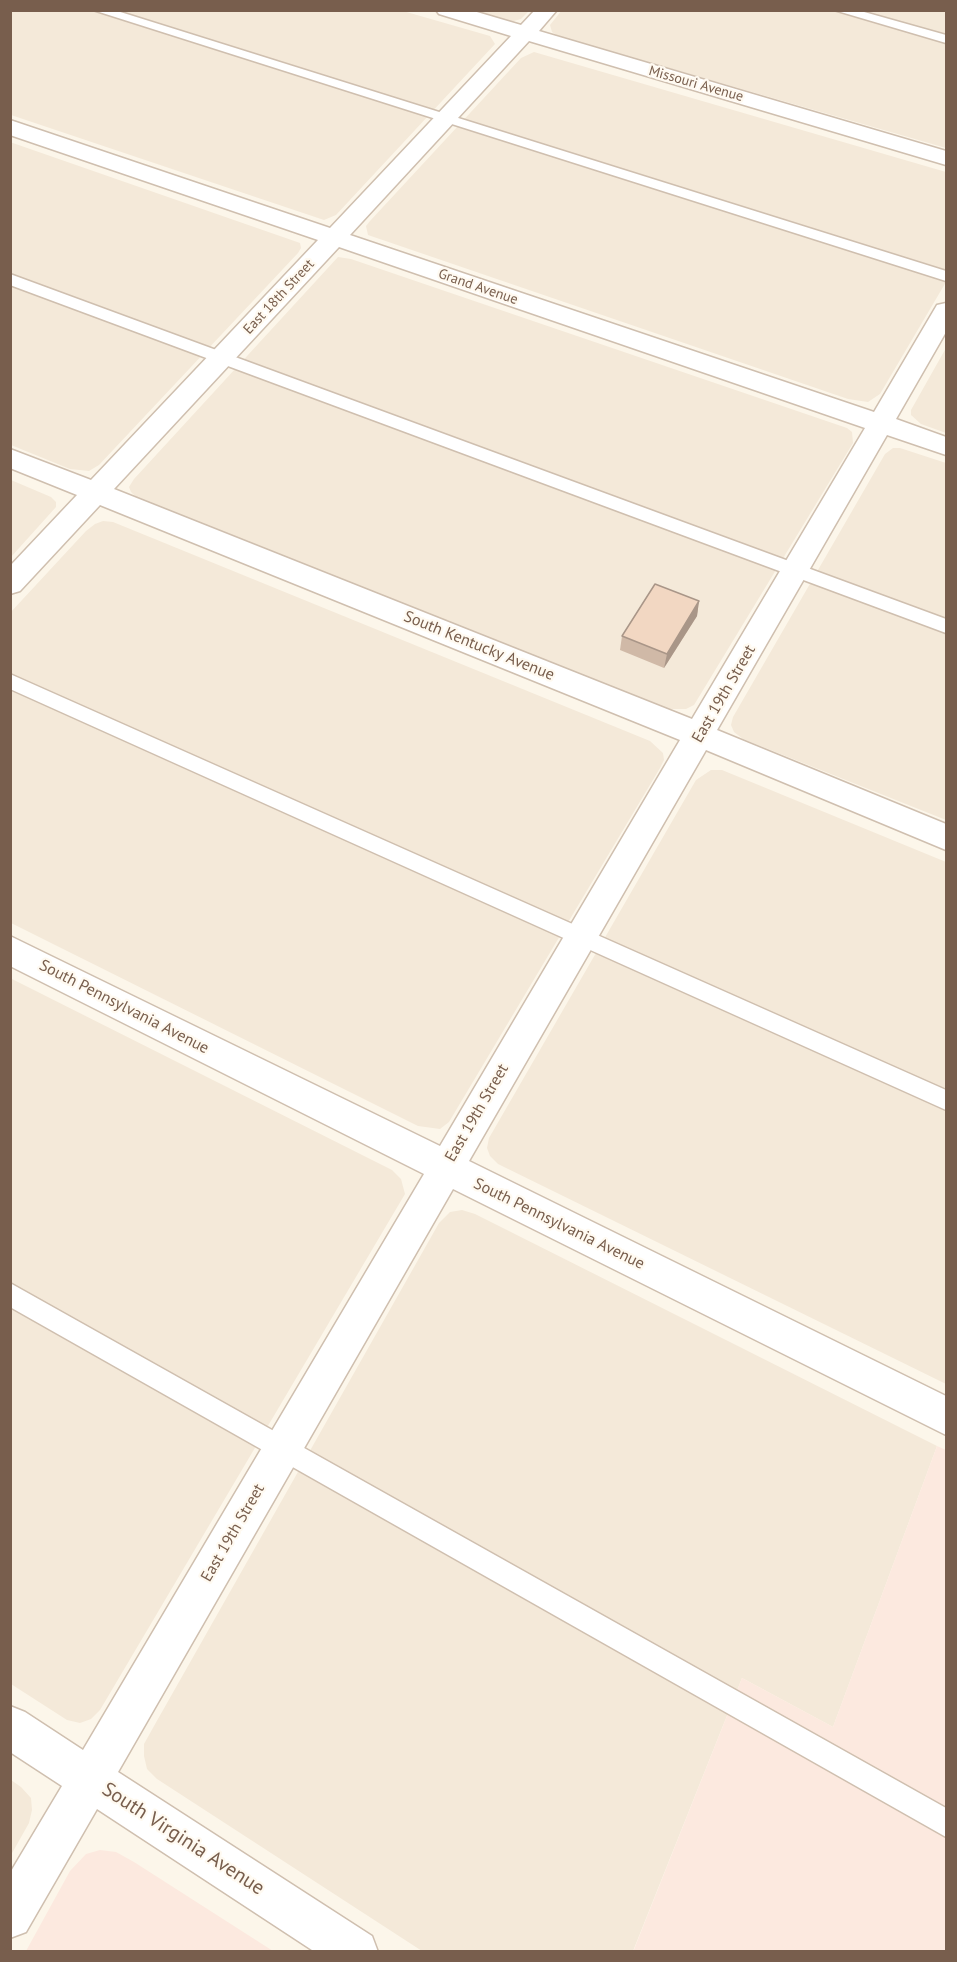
<!DOCTYPE html>
<html>
<head>
<meta charset="utf-8">
<style>
	body { margin:0 }
	#map { position:relative; width:957px; height:1962px; overflow:hidden; background:#fcf6ea; font-family:"PT Sans",sans-serif }
	canvas { display:block }
	.frame { position:absolute; inset:0; border:12px solid #785e4d; pointer-events:none }
</style>
</head>
<body>
<div id="map">
<canvas width="957" height="1962"></canvas>
<div class="frame"></div>
</div>
<script>
const ctx = document.querySelector('canvas').getContext('2d');
ctx.lineJoin = 'round';
function fillPath(path, color) { ctx.fillStyle = color; ctx.fill(path, 'evenodd'); }
const shape = rows => new Path2D(rows.map(r => 'M' + r).join(''));
function strokePath(path, color, width, dash) { ctx.strokeStyle = color; ctx.lineWidth = width; ctx.lineCap = dash ? 'butt' : 'round'; ctx.setLineDash(dash || []); ctx.stroke(path); }
function label(font, color, halo, rows, align = 'center') {
  ctx.font = font + ' "PT Sans",sans-serif'; ctx.lineWidth = 4.5; ctx.setLineDash([]); ctx.textBaseline = 'middle'; ctx.strokeStyle = halo; ctx.fillStyle = color; for (const [text, x, y, turn = 0] of rows) {
    ctx.save(); ctx.translate(x, y); ctx.rotate((+turn || 0) * Math.PI / 180); ctx.textAlign = isNaN(turn) ? turn : align; if (halo) ctx.strokeText(text, 0, 0); ctx.fillText(text, 0, 0); ctx.restore();
  }
}
const residential = shape([
	[562,10,946,11,946,148,558,36,552,32,550,25],
	[11,11,403,11,490,36,495,44,336,215,324,220,11,115],
	[469,11,529,11,521,19,510,22],
	[534,52,946,172,946,282,880,394,868,402,848,399,368,235,366,226,370,221,521,58],
	[10,142,300,243,301,248,298,253,99,465,89,471,70,469,11,445],
	[338,257,351,259,847,428,852,432,853,443,694,705,686,709,669,709,136,497,131,492,129,487,134,479],
	[946,348,946,433,921,424,911,415,911,410],
	[893,448,900,448,946,463,946,820,743,739,734,732,731,725,733,717,885,454],
	[11,480,51,497,56,502,56,507,11,557],
	[103,521,113,522,650,741,663,753,664,760,660,768,449,1122,440,1129,418,1126,11,923,10,613,86,531,95,524],
	[711,770,722,770,946,862,946,1384,498,1164,490,1156,487,1148,489,1138,696,780],
	[10,978,392,1170,401,1179,405,1194,100,1710,91,1719,80,1723,67,1720,11,1684],
	[462,1210,475,1214,937,1446,833,1727,742,1678,633,1951,422,1951,157,1779,147,1769,144,1756,144,1744,154,1726,439,1223,450,1212],
	[11,1780,21,1787,31,1798,32,1810,29,1823,11,1855]
]);
const commercial = shape([
	[937,1446,946,1450,946,1951,633,1952,742,1678,833,1727],
	[100,1850,116,1852,134,1862,273,1951,26,1951,70,1871,86,1854]
]);
const service = shape([
	[93,10,114,10,946,271,946,281,93,10],
	[834,10,857,10,946,35,946,43,834,10],
	[10,274,946,619,946,633,10,285,10,274],
	[10,674,946,1090,946,1110,10,689,10,674],
	[10,1283,946,1808,946,1837,10,1307,10,1283]
]);
const minor = shape([
	[436,10,470,10,521,25,535,10,557,10,539,31,946,151,946,165,529,41,350,235,874,412,937,305,946,303,946,332,896,419,946,437,946,455,887,435,717,730,946,824,946,850,706,750,469,1161,946,1396,946,1435,453,1189,118,1772,372,1936,378,1952,315,1952,97,1809,26,1932,10,1938,10,1873,62,1786,10,1752,10,1706,25,1712,83,1750,424,1174,10,966,10,936,440,1146,680,740,100,505,20,591,10,594,10,566,77,495,10,468,10,449,91,480,318,240,10,135,10,120,330,228,511,36,439,14,436,10],
	[339,247,865,428,692,719,114,489,339,247]
]);
const wall = shape([
	[699,601,697,616,664,668,620,650,622,636]
]);
const shadedWall = shape([
	[699,601,697,616,664,668,667,654]
]);
const building = shape([
	[655,584,699,601,667,654,622,636,655,584]
]);
const farStreetnames = [
	["Missouri Avenue",696,84,16],
	["Grand Avenue",478,287,19],
	["East 18th Street",279,297,-47]
];
const streetNames = [
	["South Kentucky Avenue",479,646,22],
	["East 19th Street",724,694,-60],
	["South Pennsylvania Avenue",124,1007,27],
	["East 19th Street",477,1113,-60],
	["South Pennsylvania Avenue",559,1224,26],
	["East 19th Street",233,1533,-60]
];
const nearStreetnames = [
	["South Virginia Avenue",183,1839,33]
];
fillPath(residential, '#f4e9d9');
fillPath(commercial, '#fce9df');
strokePath(service, '#cfbfaf', 3);
strokePath(minor, '#cfbfaf', 3);
fillPath(service, '#fff');
fillPath(minor, '#fff');
fillPath(wall, '#d0b9a7');
fillPath(shadedWall, '#a99688');
fillPath(building, '#f2d7c2');
strokePath(building, '#a99688', 1.5);
label('14px', '#785e4d', '#fffaf1', farStreetnames);
label('16px', '#785e4d', '#fffaf1', streetNames);
label('20px', '#785e4d', '#fffaf1', nearStreetnames);
</script>
</body>
</html>
